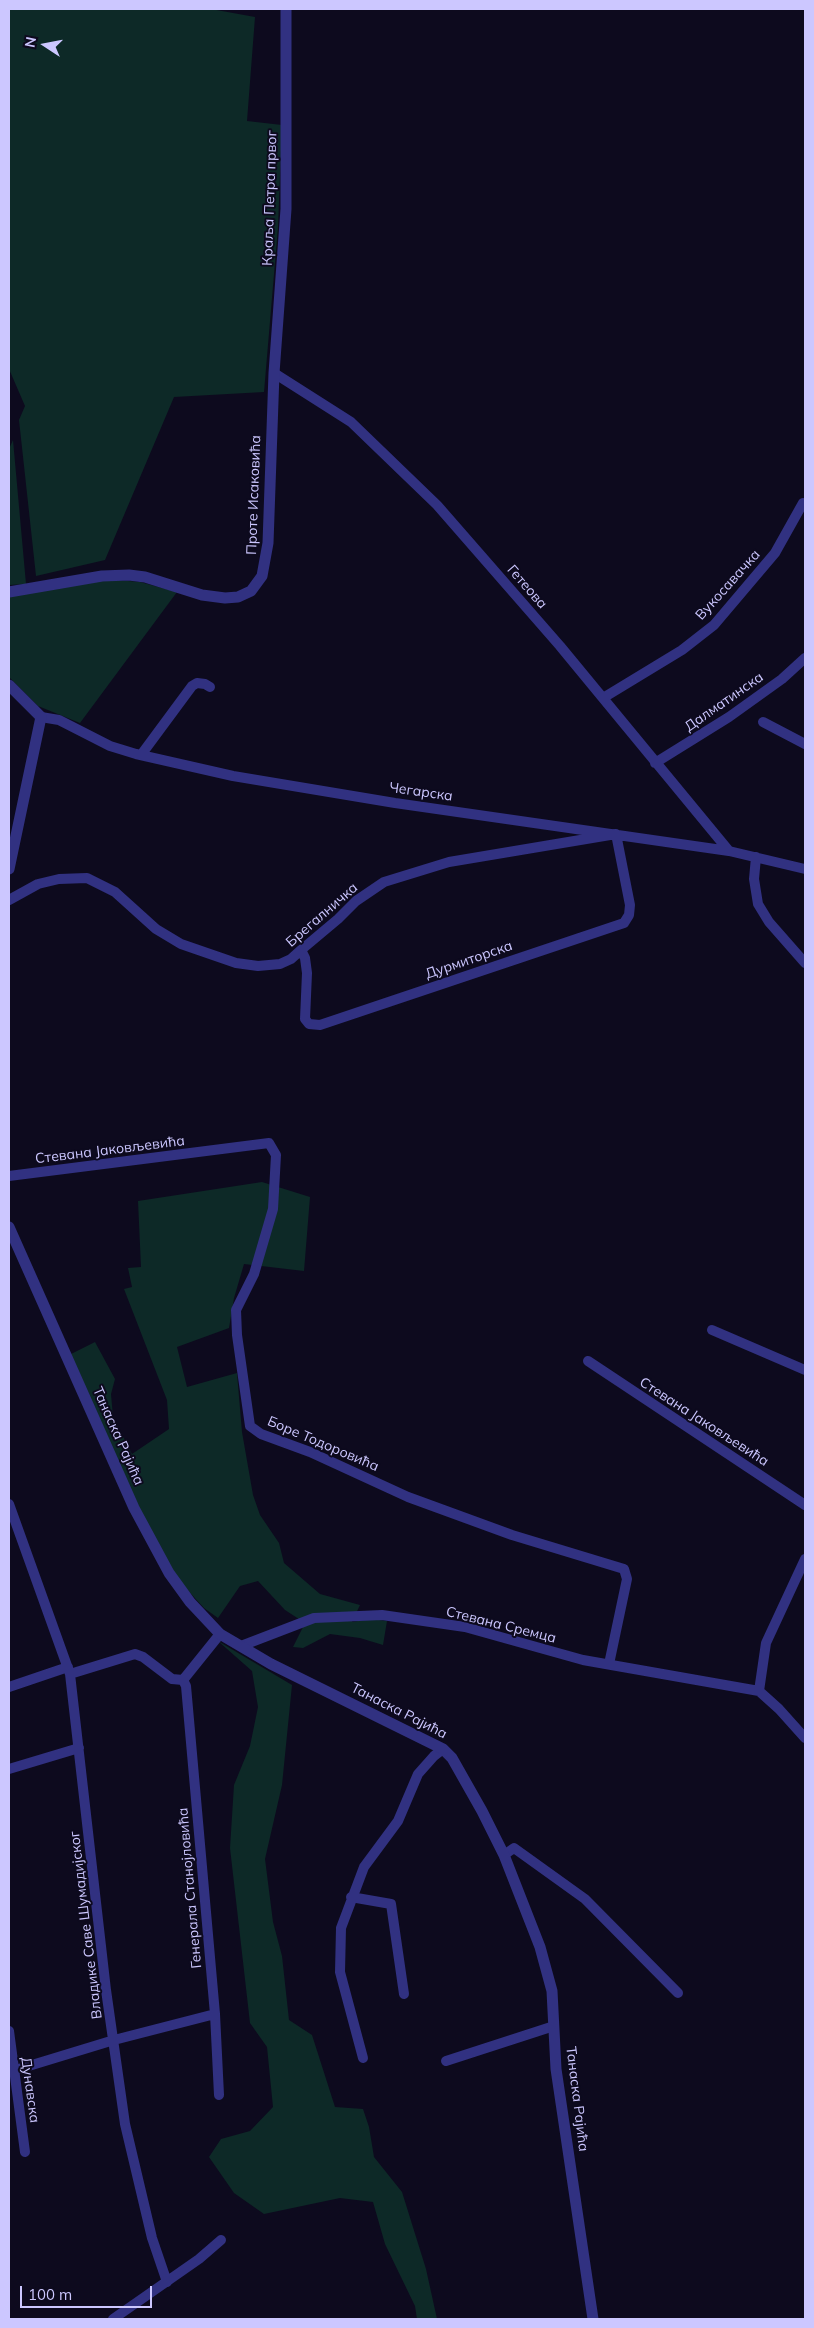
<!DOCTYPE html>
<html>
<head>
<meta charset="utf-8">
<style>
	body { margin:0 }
	#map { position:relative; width:814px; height:2328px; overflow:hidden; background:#0d0a1e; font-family:Mulish,sans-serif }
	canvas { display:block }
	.frame { position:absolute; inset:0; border:10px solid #ccc7ff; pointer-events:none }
	.north { position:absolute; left:20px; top:20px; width:50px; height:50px; -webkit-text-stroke:4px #0d0a1e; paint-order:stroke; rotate:281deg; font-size:14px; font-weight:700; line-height:20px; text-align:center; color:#ccc7ff }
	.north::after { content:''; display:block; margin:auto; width:18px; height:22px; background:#ccc7ff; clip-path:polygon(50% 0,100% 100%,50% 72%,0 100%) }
	.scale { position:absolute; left:20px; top:2286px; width:132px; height:22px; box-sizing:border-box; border:2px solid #ccc7ff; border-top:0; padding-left:6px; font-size:15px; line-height:18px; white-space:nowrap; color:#ccc7ff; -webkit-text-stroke:4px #0d0a1e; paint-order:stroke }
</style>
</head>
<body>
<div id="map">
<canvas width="814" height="2328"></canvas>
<div class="frame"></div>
<div class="north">N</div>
<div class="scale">100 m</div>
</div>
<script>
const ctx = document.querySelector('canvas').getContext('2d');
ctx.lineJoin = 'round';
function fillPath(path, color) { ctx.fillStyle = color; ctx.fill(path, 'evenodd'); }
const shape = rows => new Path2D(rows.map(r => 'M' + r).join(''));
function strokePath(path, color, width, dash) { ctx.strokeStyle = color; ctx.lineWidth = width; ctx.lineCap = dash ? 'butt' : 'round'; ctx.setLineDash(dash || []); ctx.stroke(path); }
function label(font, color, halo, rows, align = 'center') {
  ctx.font = font + ' Mulish,sans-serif'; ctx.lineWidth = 4; ctx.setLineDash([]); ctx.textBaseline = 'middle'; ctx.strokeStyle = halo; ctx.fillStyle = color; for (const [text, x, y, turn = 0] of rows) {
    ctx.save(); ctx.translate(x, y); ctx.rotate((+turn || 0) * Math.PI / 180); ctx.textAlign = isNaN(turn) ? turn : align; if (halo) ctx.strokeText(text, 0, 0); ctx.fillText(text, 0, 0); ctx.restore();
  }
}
const green = shape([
	[9,9,211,9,255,17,247,121,282,125,278,227,264,392,174,397,105,560,36,576,19,420,25,406,9,369],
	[13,440,26,584,9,585,9,449],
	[104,579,140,582,177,592,80,723,38,706,9,677,9,595],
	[262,1182,310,1197,304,1271,244,1264,234,1298,229,1328,177,1347,187,1387,237,1373,242,1432,253,1495,260,1515,279,1543,284,1563,320,1594,360,1605,352,1622,370,1619,387,1621,383,1645,360,1638,330,1634,303,1648,293,1647,305,1623,285,1610,258,1581,240,1586,218,1618,204,1608,172,1573,139,1518,69,1355,95,1342,115,1379,111,1394,113,1417,132,1454,169,1429,167,1400,124,1289,132,1287,128,1268,141,1267,138,1201],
	[218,1641,292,1685,282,1785,265,1859,273,1922,282,1956,289,2020,312,2035,335,2107,363,2109,369,2127,374,2157,402,2192,426,2269,437,2319,417,2319,415,2306,385,2244,373,2202,340,2198,264,2214,234,2193,209,2157,221,2139,250,2131,273,2107,267,2047,250,2023,230,1848,234,1785,250,1746,258,1707,252,1671]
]);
const minor = shape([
	[274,373,351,422,437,505,560,646,729,851],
	[603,698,682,650,714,625,775,553,803,503],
	[41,717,59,720,110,746,136,754,233,776,395,803,729,851,805,869],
	[763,722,805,744],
	[141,755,192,686,197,683,205,684,210,687],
	[655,763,729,717,782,679,805,658],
	[756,857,754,879,758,904,769,922,805,963],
	[9,900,38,884,59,879,87,878,115,892,156,929,181,944,236,963,258,966,280,964,291,959,301,950,307,945,338,919,356,901,384,882,449,862,616,834,630,905,629,915,624,923,320,1025,309,1024,305,1019,307,973,305,958,301,950],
	[9,1176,269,1143,276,1155,273,1209,254,1274,236,1310,237,1335,250,1426,261,1434,310,1452,408,1497,512,1535,624,1569,627,1579,609,1664],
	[712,1330,805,1370],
	[588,1361,805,1505],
	[9,1504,70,1674,106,1990,125,2124,152,2238,167,2282],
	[241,1646,314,1618,382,1615,465,1627,583,1660,759,1691,779,1709,805,1738],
	[70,1674,135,1654,143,1657,172,1679,183,1680,220,1634],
	[183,1680,186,1686,215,2014,219,2095],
	[9,1687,68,1667],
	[759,1691,766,1643,805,1559],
	[9,1769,79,1748],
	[504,1855,514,1848,585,1899,678,1993],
	[351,1897,391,1904,404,1994],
	[9,2031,25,2152],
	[363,2058,340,1972,341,1928,364,1867,398,1821,418,1774,434,1756,443,1749],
	[446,2061,554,2026],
	[9,2072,114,2040,215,2014],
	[113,2319,199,2259,221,2240]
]);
const tertiary = shape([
	[9,592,102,576,129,575,145,577,202,595,225,598,238,597,251,591,262,576,268,543,274,373,286,209,286,9],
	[9,685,41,717,9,869],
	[9,1227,134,1508,169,1573,190,1602,220,1634,271,1664,443,1749,452,1758,482,1811,504,1855,540,1947,552,1991,556,2069,593,2319]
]);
const streetNames = [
	["Краља Петра првог",270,198,-88],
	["Проте Исаковића",254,495,-88],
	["Вукосавачка",728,585,-48],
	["Гетеова",527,587,49],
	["Далматинска",724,702,-35],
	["Чегарска",421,792,8],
	["Брегалничка",322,915,-41],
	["Дурмиторска",469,960,-19],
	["Стевана Јаковљевића",110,1150,-7],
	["Стевана Јаковљевића",704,1422,33],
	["Танаска Рајића",118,1436,66],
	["Боре Тодоровића",323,1444,23],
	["Стевана Сремца",501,1625,14],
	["Танаска Рајића",399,1711,27],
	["Генерала Станојловића",190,1888,-95],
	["Владике Саве Шумадијског",86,1925,-97],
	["Дунавска",30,2090,82],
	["Танаска Рајића",577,2099,83]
];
fillPath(green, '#0d2927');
strokePath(minor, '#313181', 10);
strokePath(tertiary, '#313181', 11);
label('14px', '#ccc7ff', '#0d0a1e', streetNames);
</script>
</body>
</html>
